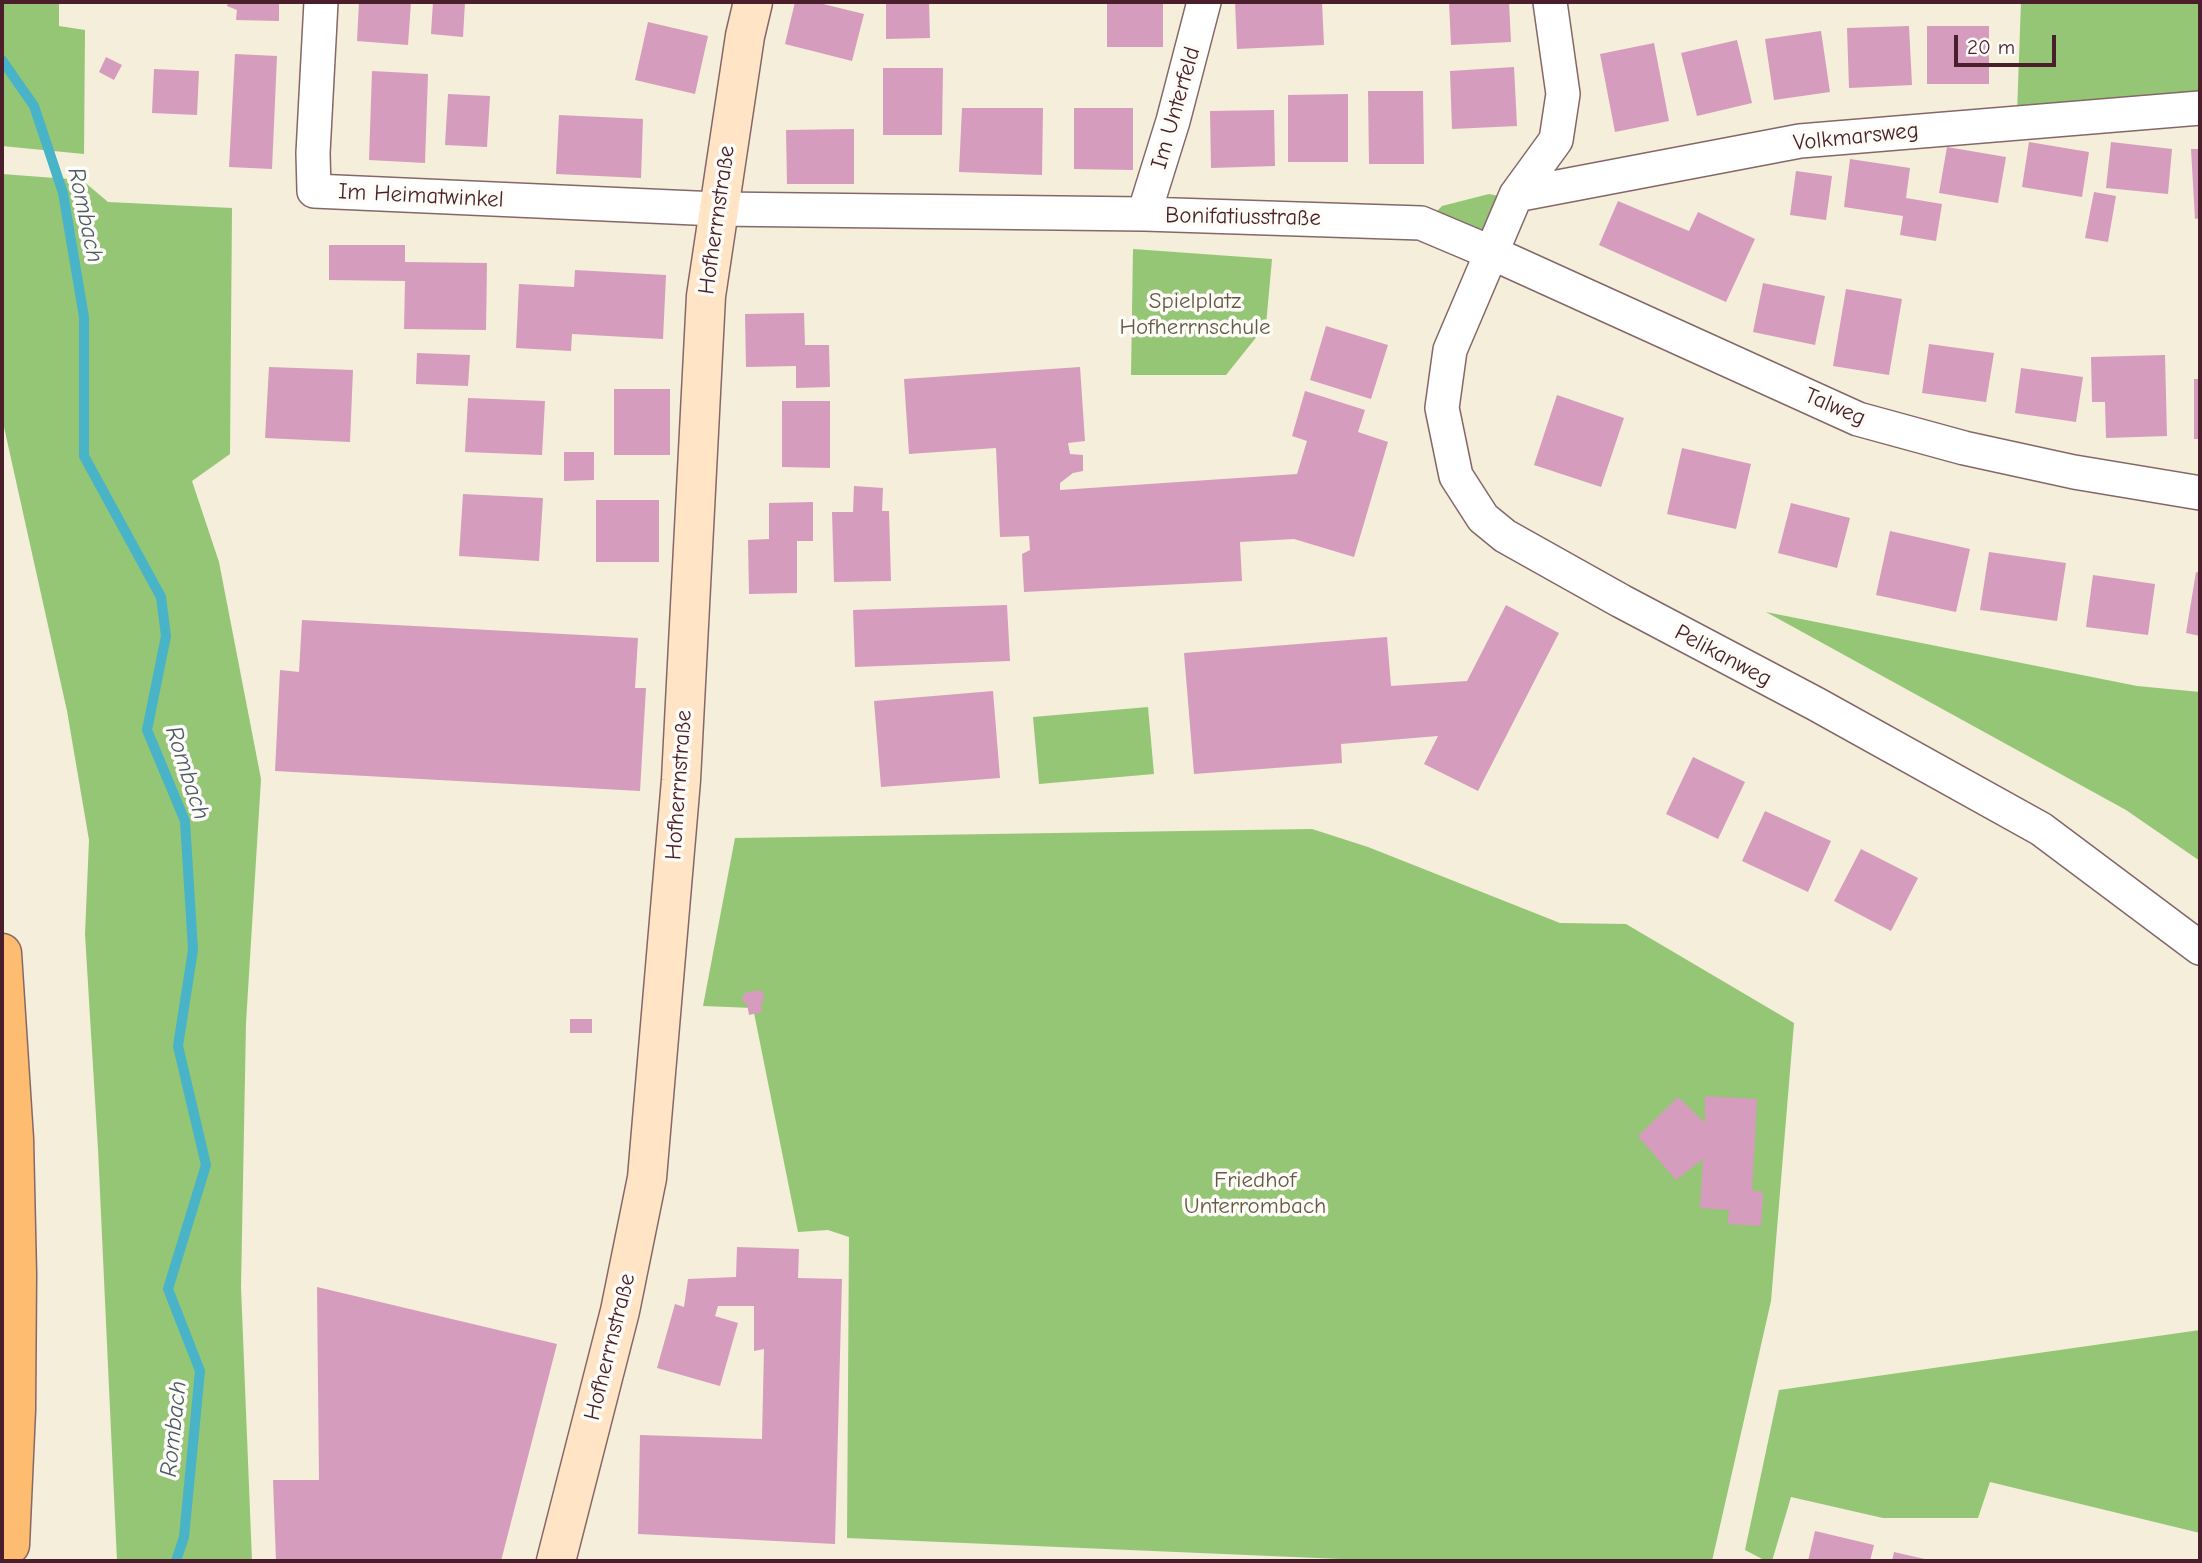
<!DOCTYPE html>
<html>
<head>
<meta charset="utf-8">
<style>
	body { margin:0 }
	#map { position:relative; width:2202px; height:1563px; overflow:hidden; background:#f4eeda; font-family:"Comic Neue",sans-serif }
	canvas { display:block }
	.frame { position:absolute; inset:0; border:4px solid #4a1f2b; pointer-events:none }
	.scale { position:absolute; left:1954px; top:35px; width:102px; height:32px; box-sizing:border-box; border:4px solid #4a1f2b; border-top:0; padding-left:9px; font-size:21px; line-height:24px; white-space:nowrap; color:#4a1f2b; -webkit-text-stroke:5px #fdfcf7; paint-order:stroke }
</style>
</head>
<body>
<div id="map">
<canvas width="2202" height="1563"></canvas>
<div class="frame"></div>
<div class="scale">20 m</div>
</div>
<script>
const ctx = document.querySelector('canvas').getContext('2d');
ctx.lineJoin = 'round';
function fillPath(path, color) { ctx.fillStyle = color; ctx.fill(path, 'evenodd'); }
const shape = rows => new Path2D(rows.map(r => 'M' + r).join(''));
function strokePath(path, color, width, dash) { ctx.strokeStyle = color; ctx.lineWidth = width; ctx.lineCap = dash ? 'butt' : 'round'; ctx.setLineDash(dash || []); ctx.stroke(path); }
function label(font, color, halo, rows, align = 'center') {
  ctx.font = font + ' "Comic Neue",sans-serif'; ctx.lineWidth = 7; ctx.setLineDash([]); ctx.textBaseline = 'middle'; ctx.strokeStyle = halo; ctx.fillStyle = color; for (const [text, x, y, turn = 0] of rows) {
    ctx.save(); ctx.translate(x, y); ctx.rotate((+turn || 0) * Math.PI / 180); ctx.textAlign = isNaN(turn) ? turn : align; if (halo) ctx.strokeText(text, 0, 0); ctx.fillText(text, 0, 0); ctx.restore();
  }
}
const green = shape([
	[2,2,59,2,59,26,85,30,84,154,2,146],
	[2021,2,2200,2,2200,97,2017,114],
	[2,174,82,180,108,202,232,208,230,454,192,481,219,562,261,779,246,1023,241,1287,252,1561,117,1561,98,1149,85,934,89,840,67,711,2,418],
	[1489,194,1509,198,1491,247,1427,221,1442,206],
	[1133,249,1272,259,1266,325,1226,375,1131,375],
	[1766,612,2137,686,2200,692,2200,861,2126,810],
	[1148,707,1154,774,1039,784,1033,717],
	[1312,829,1368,847,1560,923,1626,924,1794,1023,1771,1301,1712,1561,1388,1561,847,1538,849,1237,828,1230,798,1232,753,1008,703,1006,735,838],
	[2200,1330,2200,1533,1990,1482,1978,1518,1883,1518,1791,1497,1772,1561,1766,1561,1745,1550,1779,1390]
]);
const stream = shape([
	[2,60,34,106,63,193,84,317,84,456,161,597,166,636,147,730,185,821,193,950,178,1046,206,1165,168,1289,200,1371,184,1537,176,1561]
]);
const building = shape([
	[228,2,279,2,279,21,236,20,237,10,227,6],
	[359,2,411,2,408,45,357,41],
	[433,2,465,2,463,37,431,34],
	[795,2,815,2,864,14,852,61,785,44],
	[886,2,929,2,930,38,886,39],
	[1107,2,1163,2,1163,47,1107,47],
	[1235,2,1322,2,1324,45,1237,49],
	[1449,2,1509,2,1511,42,1451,45],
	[648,22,708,36,695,94,635,80],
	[1909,26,1912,85,1849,88,1847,28],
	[1927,26,1989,26,1989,84,1927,84],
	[1821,31,1830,92,1774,100,1765,39],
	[1737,40,1752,103,1697,116,1681,53],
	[1654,43,1669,121,1615,132,1600,54],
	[235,54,277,56,272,169,229,167],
	[106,57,122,65,114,80,99,72],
	[1514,67,1517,126,1452,129,1450,71],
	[883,68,943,68,942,135,883,135],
	[154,69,199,71,197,115,152,113],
	[372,71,428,74,425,163,369,160],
	[1368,91,1423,91,1424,164,1369,164],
	[448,94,490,96,487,147,445,145],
	[1348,94,1348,162,1288,162,1288,95],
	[962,108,1043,108,1042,175,959,172],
	[1074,108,1133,108,1133,170,1074,169],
	[1274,110,1275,166,1211,168,1210,111],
	[559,115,643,119,641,178,556,174],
	[854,129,854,184,787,184,786,130],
	[2029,142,2089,152,2082,197,2022,187],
	[2111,142,2172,149,2168,194,2106,188],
	[1947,147,2006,157,1998,203,1939,193],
	[2191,149,2200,149,2200,218,2195,219],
	[1850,159,1910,168,1906,198,1942,204,1936,241,1900,235,1903,216,1844,207],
	[1796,171,1832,176,1826,220,1790,215],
	[2094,192,2116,196,2108,242,2085,238],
	[1618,201,1689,231,1698,212,1755,239,1726,302,1599,245],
	[329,245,405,245,405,262,487,263,486,330,404,329,405,281,329,280],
	[575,270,666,275,663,339,572,334,571,351,516,348,519,284,574,287],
	[1763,283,1825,296,1815,345,1753,332],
	[1846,289,1902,299,1889,375,1833,366],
	[804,313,805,345,829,345,830,387,796,388,796,366,746,367,745,314],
	[1326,326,1388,345,1371,399,1310,380],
	[1929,344,1994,353,1986,402,1922,393],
	[417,353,470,355,468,386,416,384],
	[2165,355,2167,436,2106,438,2105,402,2092,402,2091,357],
	[269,367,353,370,350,442,265,438],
	[1080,367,1085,441,1068,443,1070,454,1083,455,1083,471,1073,473,1060,483,1060,490,1297,474,1307,441,1292,436,1305,391,1365,410,1358,432,1388,442,1354,557,1294,539,1240,542,1242,581,1024,592,1022,554,1030,550,1029,536,1000,537,996,448,909,454,904,379],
	[2021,368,2083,377,2076,422,2015,413],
	[2194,379,2200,379,2200,439,2194,439],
	[614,389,670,389,670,455,614,455],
	[1557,395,1624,418,1601,487,1534,465],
	[468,398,545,401,542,455,465,452],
	[782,401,830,401,830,468,782,467],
	[1682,448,1751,464,1736,529,1667,514],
	[564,452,594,452,594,480,564,481],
	[854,486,883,488,882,511,889,511,891,581,834,582,832,512,853,512],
	[463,494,543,498,539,561,459,556],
	[596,500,659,500,659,562,596,562],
	[813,502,813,541,797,541,797,593,749,594,748,540,769,539,769,503],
	[1791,503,1850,518,1837,568,1778,553],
	[1890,531,1970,549,1956,612,1876,595],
	[1989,552,2066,563,2057,621,1980,610],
	[2196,572,2200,573,2200,636,2186,633],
	[2093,575,2155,584,2148,635,2086,627],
	[1007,605,1010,661,855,667,853,610],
	[1506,605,1559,633,1478,791,1424,764,1438,736,1341,744,1342,763,1194,774,1184,653,1387,637,1391,686,1467,681],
	[302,620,638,638,635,688,646,688,640,791,275,771,280,670,299,672],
	[993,691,1000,778,881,787,874,701],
	[1693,757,1745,782,1718,839,1666,814],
	[1765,811,1831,841,1808,892,1742,861],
	[1861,849,1918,878,1891,931,1834,901],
	[759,990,763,993,764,1000,761,1004,762,1012,749,1015,747,1004,743,1002,742,997,745,993],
	[570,1019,592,1019,592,1033,570,1033],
	[1705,1096,1757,1099,1752,1190,1763,1192,1761,1226,1728,1224,1729,1210,1700,1208,1703,1159,1676,1180,1638,1136,1678,1097,1705,1123],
	[737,1247,799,1249,798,1278,842,1279,835,1544,638,1534,640,1435,762,1439,764,1349,754,1351,754,1306,718,1306,715,1316,738,1323,720,1386,657,1368,675,1304,684,1307,688,1279,736,1277],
	[317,1287,557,1344,501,1561,276,1561,273,1480,319,1480],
	[1815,1531,1874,1545,1870,1561,1808,1561],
	[1894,1552,1929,1560,1929,1561,1892,1561]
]);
const street = shape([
	[321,2,313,153,314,191,717,209,1144,214,1421,223,1492,253,1858,419,1964,448,2074,472,2200,493],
	[1550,2,1563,94,1556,140,1516,195,1450,350,1442,408,1456,476,1483,518,1505,536,1621,601,1816,704,2041,829,2200,948],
	[1516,195,1800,141,2200,108],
	[1144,214,1173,121,1204,2]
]);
const secondary = shape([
	[556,1561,620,1311,647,1178,681,780,706,296,745,36,753,2]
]);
const highway = shape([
	[2,953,14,1139,17,1274,16,1410,10,1545]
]);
const streetNames = [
	["Im Unterfeld",1176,108,-74],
	["Volkmarsweg",1856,137,-6],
	["Im Heimatwinkel",421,196,3],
	["Bonifatiusstraße",1243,217,1],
	["Hofherrnstraße",717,220,-82],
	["Talweg",1835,407,23],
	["Pelikanweg",1723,656,28],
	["Hofherrnstraße",679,785,-86],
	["Hofherrnstraße",610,1347,-76]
];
const parkNames = [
	["Spielplatz",1195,301],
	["Hofherrnschule",1195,327],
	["Friedhof",1255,1180],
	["Unterrombach",1255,1206]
];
const waterNames = [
	["Rombach",85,215,78],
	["Rombach",187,773,72],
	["Rombach",174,1429,-84]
];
fillPath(green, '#94c676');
strokePath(stream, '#49b3c7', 10);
fillPath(building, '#d69cbd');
strokePath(street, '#866768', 36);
strokePath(secondary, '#866768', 41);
strokePath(highway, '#866768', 41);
strokePath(street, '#fff', 33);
strokePath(secondary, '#ffe4c6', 38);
strokePath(highway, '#febc70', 38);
label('23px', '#4a1f2b', '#fdfcf7', streetNames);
label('23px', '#645945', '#fdfcf7', parkNames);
label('italic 24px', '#4a5a69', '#fdfcf7', waterNames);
</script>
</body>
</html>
